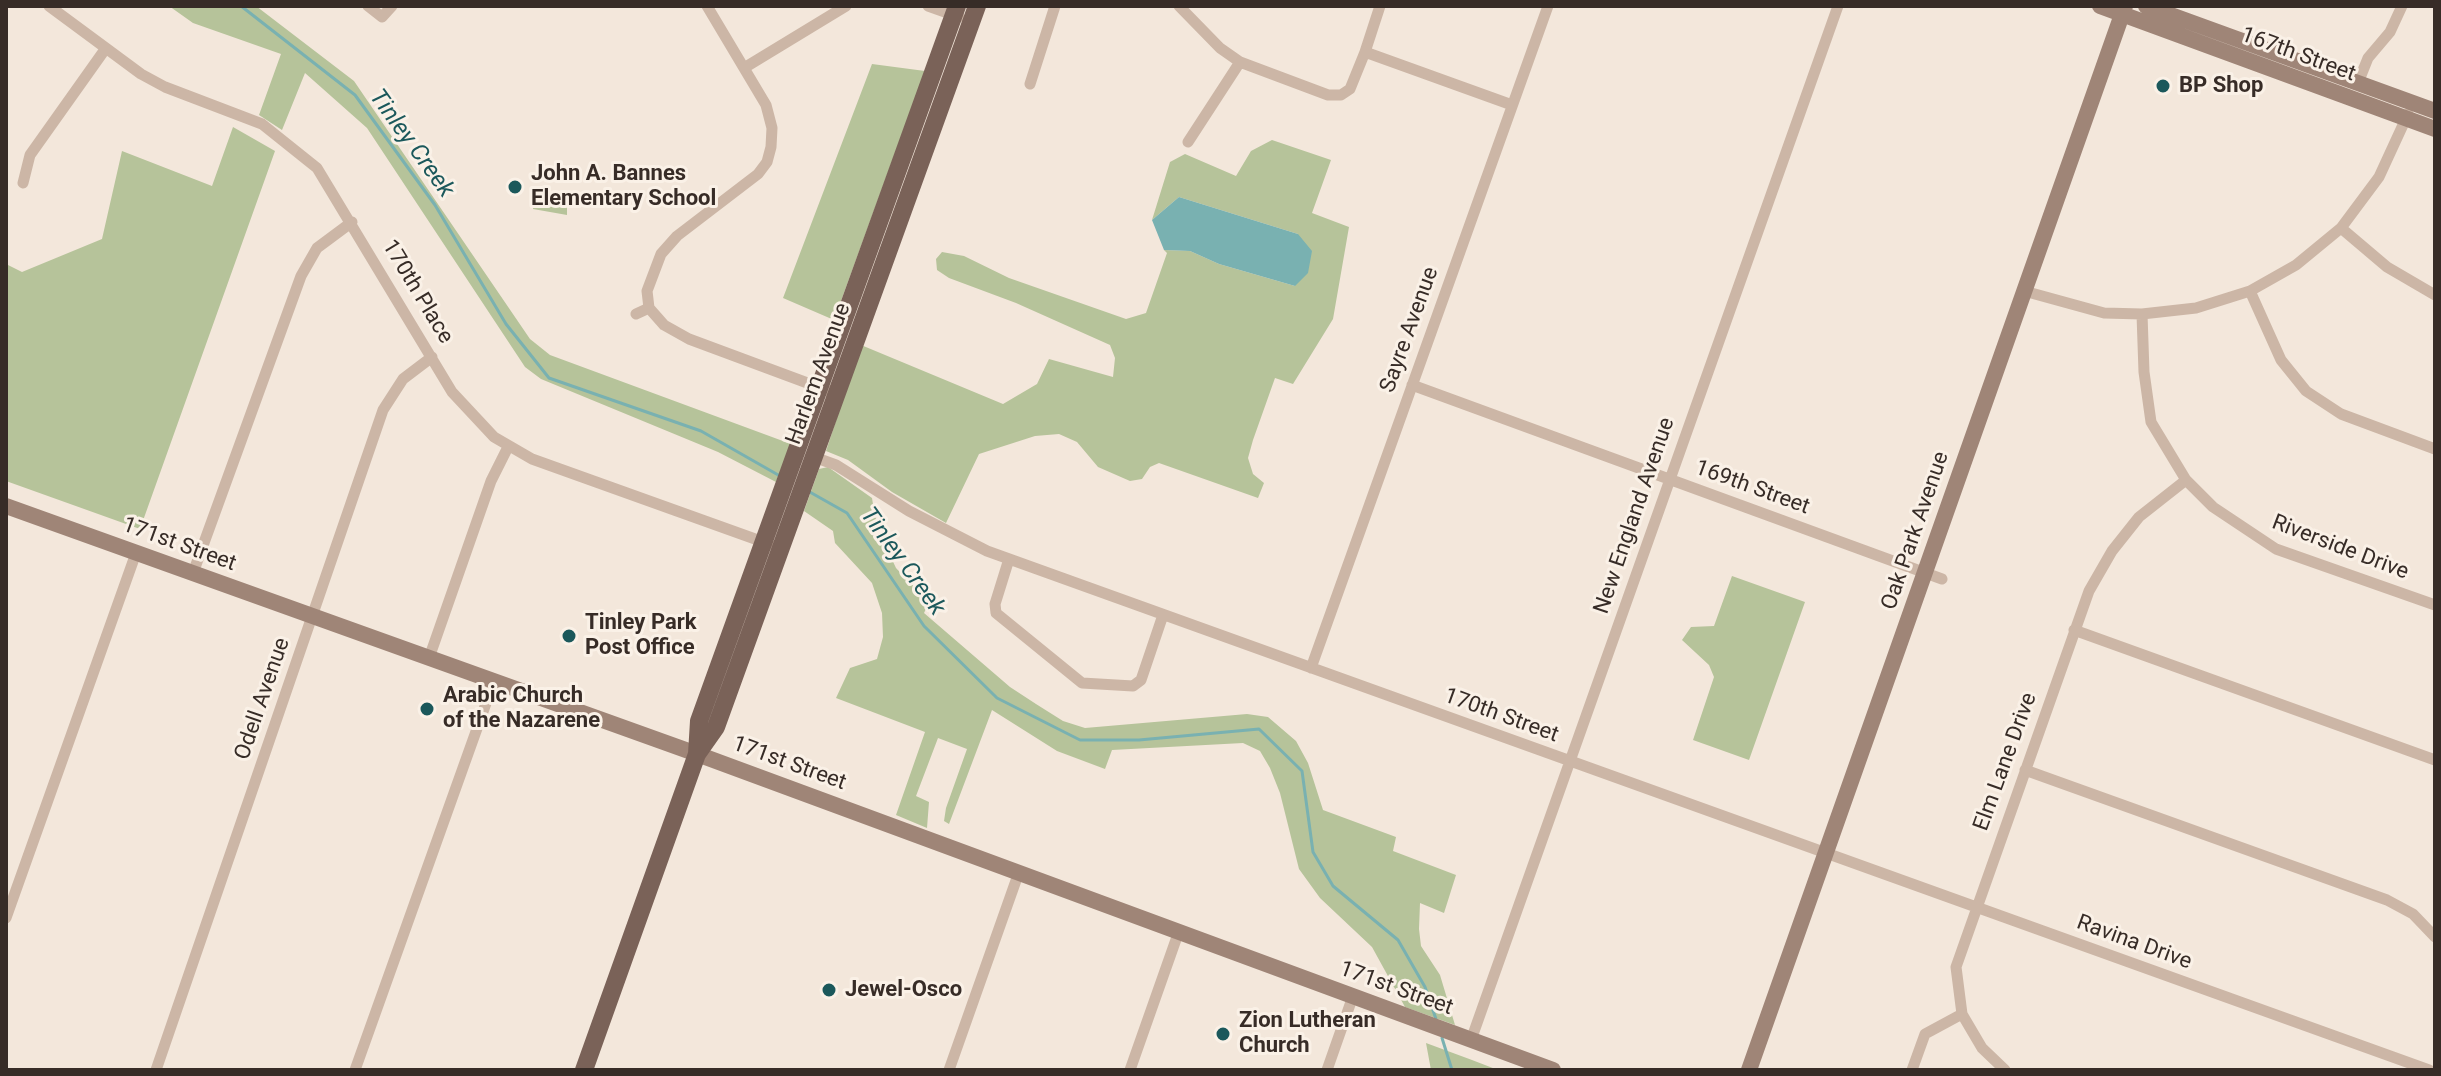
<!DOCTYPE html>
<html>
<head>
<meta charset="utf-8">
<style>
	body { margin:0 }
	#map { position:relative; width:2441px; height:1076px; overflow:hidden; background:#f3e7db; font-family:Roboto,sans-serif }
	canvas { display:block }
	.frame { position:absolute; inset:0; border:8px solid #372c27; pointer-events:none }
</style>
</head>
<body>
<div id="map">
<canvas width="2441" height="1076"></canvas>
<div class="frame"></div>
</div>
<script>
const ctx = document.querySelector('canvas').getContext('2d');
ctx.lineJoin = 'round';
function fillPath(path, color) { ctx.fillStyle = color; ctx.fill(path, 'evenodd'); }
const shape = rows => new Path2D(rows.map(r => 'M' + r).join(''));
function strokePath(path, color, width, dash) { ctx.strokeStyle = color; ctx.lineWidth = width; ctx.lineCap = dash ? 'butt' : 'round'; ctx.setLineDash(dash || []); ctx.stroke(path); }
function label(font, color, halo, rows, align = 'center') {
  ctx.font = font + ' Roboto,sans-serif'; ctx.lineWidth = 6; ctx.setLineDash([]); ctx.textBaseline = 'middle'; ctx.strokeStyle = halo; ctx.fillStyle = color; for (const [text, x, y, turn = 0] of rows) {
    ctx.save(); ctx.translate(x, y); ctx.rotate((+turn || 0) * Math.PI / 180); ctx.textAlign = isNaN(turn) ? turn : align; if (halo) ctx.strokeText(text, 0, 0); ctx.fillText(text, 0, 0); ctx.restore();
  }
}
const green = shape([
	[169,6,256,6,354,81,530,339,550,355,791,444,776,482,718,452,541,379,525,367,367,128,305,73,282,130,259,115,281,54,193,23],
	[872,64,925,71,834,320,783,298],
	[233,127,275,151,140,529,6,481,6,264,22,272,102,239,122,151,212,186],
	[1272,140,1331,160,1312,213,1349,227,1333,319,1293,384,1275,378,1253,440,1248,458,1253,474,1264,483,1258,498,1159,463,1150,467,1142,479,1130,481,1098,467,1077,442,1059,434,1035,436,979,454,946,523,892,492,848,460,826,451,861,345,1003,404,1037,384,1049,359,1113,377,1115,358,1110,345,1016,303,949,278,937,270,936,259,942,252,964,256,1009,278,1126,319,1146,313,1167,253,1164,250,1190,251,1219,264,1295,286,1298,234,1179,197,1152,220,1170,162,1185,154,1236,176,1251,151],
	[535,193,555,193,567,198,567,215,533,209],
	[828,467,872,498,875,517,884,532,887,549,896,568,910,583,932,596,924,613,1010,687,1036,704,1063,721,1085,728,1247,714,1268,717,1296,741,1308,763,1323,810,1396,837,1393,851,1456,875,1444,913,1420,903,1419,929,1421,946,1440,975,1455,1025,1405,1007,1372,947,1320,898,1299,869,1280,793,1270,768,1260,751,1243,743,1112,750,1105,769,1057,751,992,710,949,824,944,821,946,808,967,749,938,738,916,796,929,802,927,828,896,815,925,732,836,698,850,668,877,659,883,637,882,613,872,583,835,543,833,531,804,511,819,469],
	[1732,576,1805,602,1749,760,1693,740,1714,677,1709,665,1682,640,1691,627,1714,626],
	[1426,1043,1472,1060,1498,1070,1431,1070]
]);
const water = shape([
	[1179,197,1298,234,1312,251,1308,273,1295,286,1219,264,1190,251,1164,250,1152,220]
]);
const stream = shape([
	[241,6,355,95,435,205,506,324,549,378,701,431,780,476],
	[808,491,847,513,924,626,997,698,1080,740,1139,740,1259,729,1302,771,1313,852,1333,886,1398,940,1425,987,1436,1019],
	[1442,1038,1452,1070]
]);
const street = shape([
	[49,6,141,74,165,87,262,124,317,168,452,392,494,437,532,459,769,544],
	[368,6,382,17,392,6],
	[707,6,766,105,772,128,771,147,767,162,758,174,677,236,661,254,647,291,649,308,664,325,689,339,837,394],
	[928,6,959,17],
	[1179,6,1220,48,1240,62,1328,95,1341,95,1350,89,1365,52,1512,105],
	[1365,52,1380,6],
	[744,68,846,6],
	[2358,83,2368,58,2390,32,2402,6],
	[1030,84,1055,6],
	[1188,142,1240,62],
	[23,183,30,155,106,48],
	[2341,228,2387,267,2435,295],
	[2024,291,2104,313,2142,314,2196,308,2250,291,2296,265,2341,228,2379,177,2408,114],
	[2250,291,2281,360,2306,391,2341,414,2435,449],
	[636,314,649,308],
	[2142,314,2144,372,2151,422,2186,480,2213,507,2276,549,2435,605],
	[1412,385,1942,579],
	[814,457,836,465,909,511,987,551,2429,1070],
	[1009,559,995,604,996,613,1082,683,1133,686,1141,680,1163,615],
	[193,573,301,276,317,248,352,222],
	[2074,630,2435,760],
	[429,658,491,481,508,447],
	[1311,668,1548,6],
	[2025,770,2387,900,2413,914,2435,937],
	[6,918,136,553],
	[1962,1014,1982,1048,2005,1070],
	[1471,1040,1838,6],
	[156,1070,383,410,403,379,432,357],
	[355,1070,494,681],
	[949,1070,1019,872],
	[1130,1070,1179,931],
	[1327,1070,1353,996],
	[1912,1070,1925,1034,1962,1014,1956,967,2089,591,2112,551,2139,517,2186,480]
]);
const secondary = shape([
	[2100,6,2435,129],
	[2146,6,2435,111],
	[6,506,697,754,1553,1070],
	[1749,1070,2125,6]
]);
const primary = shape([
	[697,754,716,727,977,6],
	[584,1070,697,754,699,721,957,6]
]);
const markers = [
	[2163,86,8,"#1b585b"],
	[515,187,8,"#1b585b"],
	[569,636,8,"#1b585b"],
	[427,709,8,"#1b585b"],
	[829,990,8,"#1b585b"],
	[1223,1034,8,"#1b585b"]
];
const streetNames = [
	["167th Street",2298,55,20],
	["170th Place",417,292,59],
	["Sayre Avenue",1410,330,-70],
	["Harlem Avenue",819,374,-70],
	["169th Street",1752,488,20],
	["New England Avenue",1635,516,-71],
	["Oak Park Avenue",1916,531,-71],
	["171st Street",179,545,20],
	["Riverside Drive",2340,548,21],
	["Odell Avenue",263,699,-71],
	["170th Street",1501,716,20],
	["Elm Lane Drive",2006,762,-70],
	["171st Street",789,764,20],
	["Ravina Drive",2134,943,20],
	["171st Street",1396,989,20]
];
const poiNames = [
	["BP Shop",2179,86],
	["John A. Bannes",531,174],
	["Elementary School",531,199],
	["Tinley Park",585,623],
	["Post Office",585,648],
	["Arabic Church",443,696],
	["of the Nazarene",443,721],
	["Jewel-Osco",845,990],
	["Zion Lutheran",1239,1021],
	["Church",1239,1046]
];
const waterNames = [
	["Tinley Creek",411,144,54],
	["Tinley Creek",902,562,54]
];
fillPath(green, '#b6c39a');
fillPath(water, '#79b1b1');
strokePath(stream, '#79b1b1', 3);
strokePath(street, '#ccb6a6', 11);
strokePath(secondary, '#9f8577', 16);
strokePath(primary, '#7a6258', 18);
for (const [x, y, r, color] of markers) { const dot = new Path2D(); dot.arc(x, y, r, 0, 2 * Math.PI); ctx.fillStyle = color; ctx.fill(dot); strokePath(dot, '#faf1e7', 3); }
label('22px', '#372c27', '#faf1e7', streetNames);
label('bold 22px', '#372c27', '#faf1e7', poiNames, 'left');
label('italic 24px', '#1b585b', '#faf1e7', waterNames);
</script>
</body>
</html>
